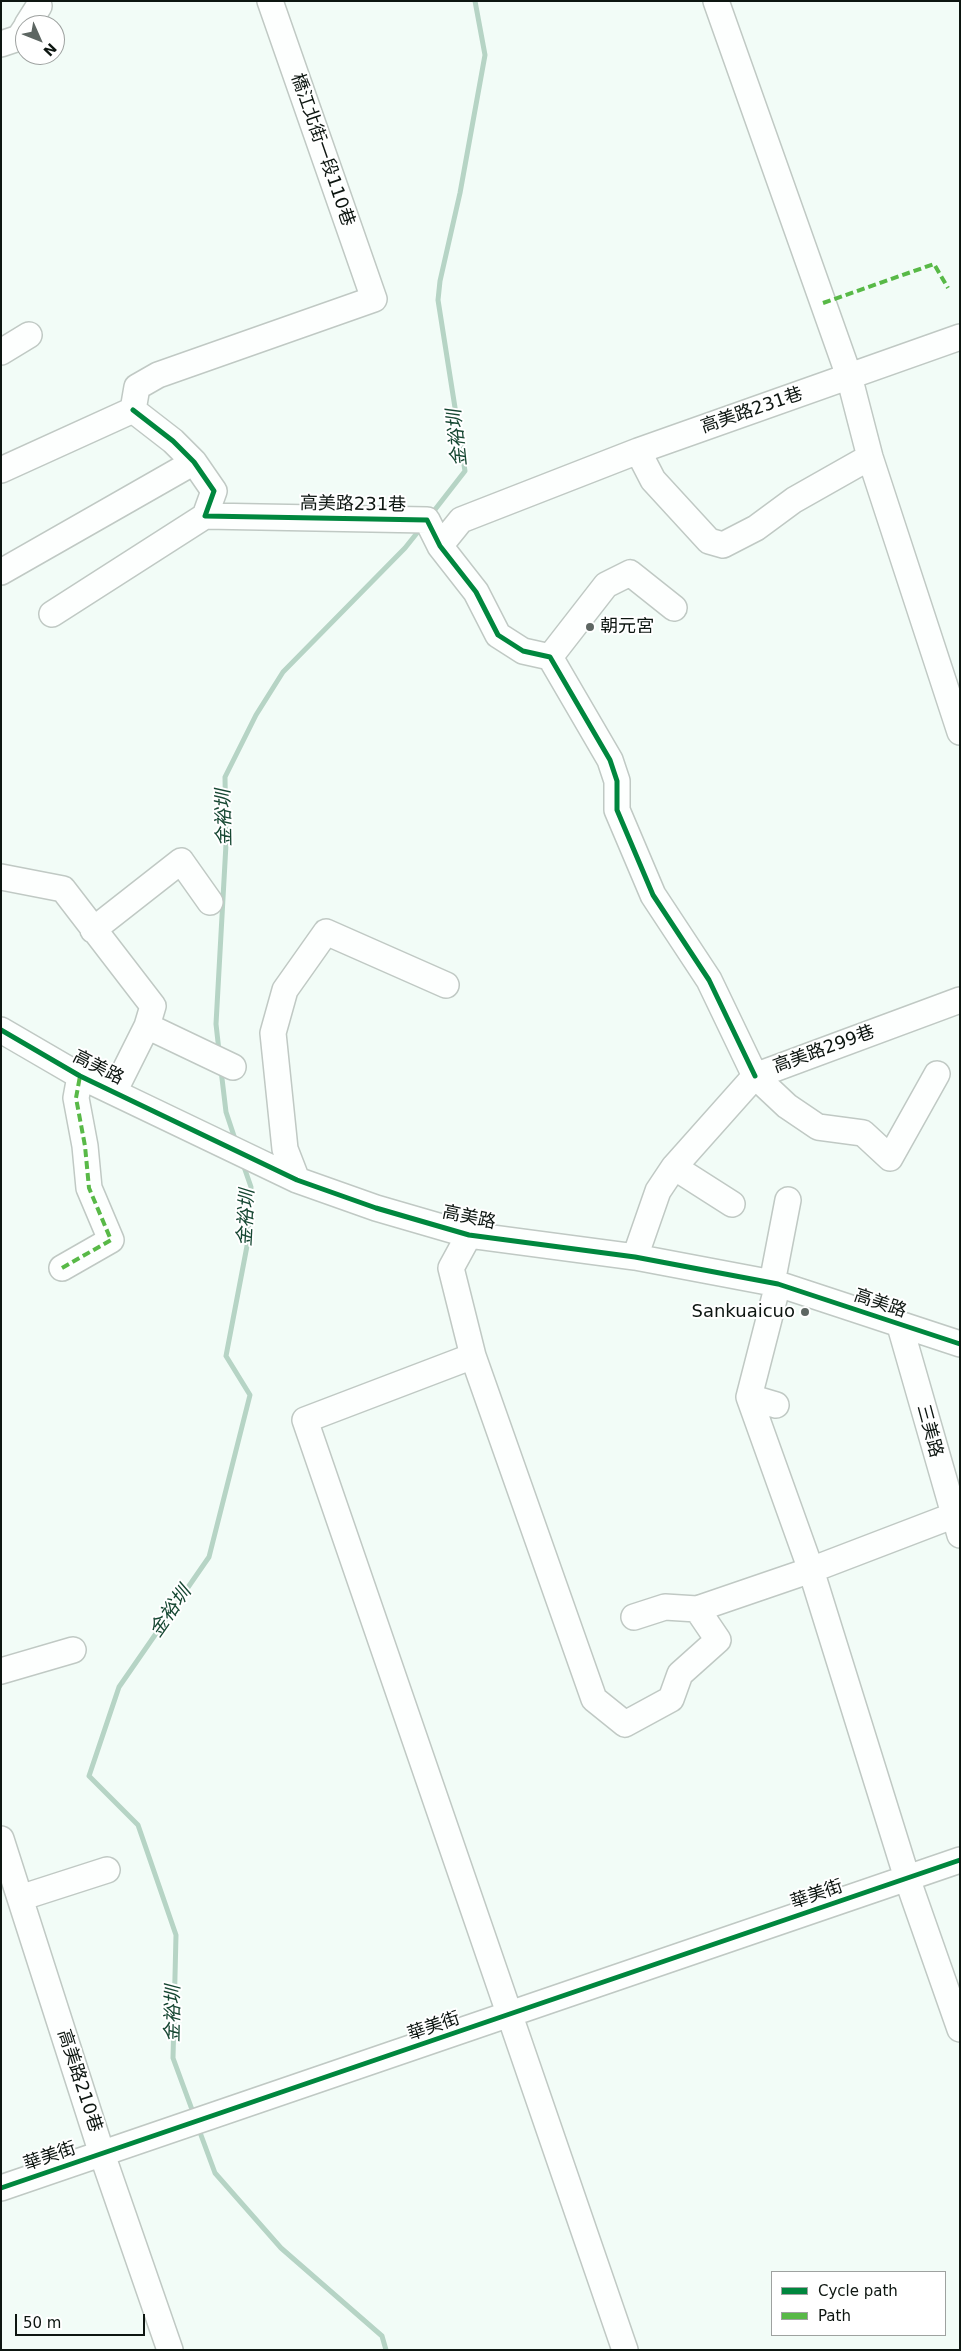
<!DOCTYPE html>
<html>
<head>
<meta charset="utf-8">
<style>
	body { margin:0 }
	#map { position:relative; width:961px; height:2351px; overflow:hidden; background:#f2fcf7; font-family:"DejaVu Sans",sans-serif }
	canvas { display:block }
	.frame { position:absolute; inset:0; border:2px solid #0d1611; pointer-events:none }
	.legend { position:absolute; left:771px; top:2271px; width:175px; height:65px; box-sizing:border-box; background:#fff; border:1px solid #9ea2a0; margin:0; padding:6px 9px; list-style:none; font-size:15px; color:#0d1611 }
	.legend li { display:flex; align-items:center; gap:10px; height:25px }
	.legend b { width:25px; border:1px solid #9ea2a0 }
	.north { position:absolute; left:15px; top:15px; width:50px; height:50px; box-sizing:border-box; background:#fff; border:1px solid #9ea2a0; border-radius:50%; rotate:134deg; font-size:14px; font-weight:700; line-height:20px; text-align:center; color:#0d1611 }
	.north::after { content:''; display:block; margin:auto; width:18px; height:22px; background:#5d6662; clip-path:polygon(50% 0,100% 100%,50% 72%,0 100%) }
	.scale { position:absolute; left:15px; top:2314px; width:130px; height:22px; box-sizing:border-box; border:2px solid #0d1611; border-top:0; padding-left:6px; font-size:15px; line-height:18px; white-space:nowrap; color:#0d1611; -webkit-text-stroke:4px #fff; paint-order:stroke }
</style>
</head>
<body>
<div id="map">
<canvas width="961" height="2351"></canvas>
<div class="frame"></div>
<ul class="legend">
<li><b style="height:6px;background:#00873e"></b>Cycle path</li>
<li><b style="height:6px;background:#58b947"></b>Path</li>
</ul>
<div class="north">N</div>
<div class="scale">50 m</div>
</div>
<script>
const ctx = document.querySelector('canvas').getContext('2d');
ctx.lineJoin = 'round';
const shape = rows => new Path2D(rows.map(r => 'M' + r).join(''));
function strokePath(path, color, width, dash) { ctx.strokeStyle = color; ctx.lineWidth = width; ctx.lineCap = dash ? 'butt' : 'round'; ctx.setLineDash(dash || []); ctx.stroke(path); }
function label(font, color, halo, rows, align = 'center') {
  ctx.font = font + ' "DejaVu Sans","Noto Sans TC",sans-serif'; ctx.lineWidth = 4; ctx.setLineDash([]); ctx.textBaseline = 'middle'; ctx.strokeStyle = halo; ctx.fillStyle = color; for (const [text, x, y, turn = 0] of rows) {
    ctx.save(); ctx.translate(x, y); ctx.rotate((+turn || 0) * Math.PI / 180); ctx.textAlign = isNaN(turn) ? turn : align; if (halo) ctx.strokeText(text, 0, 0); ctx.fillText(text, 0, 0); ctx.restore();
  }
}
const stream = shape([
	[430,516,465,471,438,300,440,281,460,193,485,55,475,1],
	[219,1051,216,1024,226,844,225,777,256,715,283,672,405,548,421,528],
	[221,1070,226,1112,236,1142],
	[194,2115,173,2058,176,1935,138,1825,89,1776,119,1687,209,1557,250,1395,226,1356,247,1246,251,1187,243,1164],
	[198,2127,215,2173,281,2248,382,2336,386,2350]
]);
const minor = shape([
	[716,1,849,376,870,457,960,732],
	[27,25,39,6],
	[1,44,19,38,25,29],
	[1,352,29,335],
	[133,410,173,441,194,462,214,491,205,516,427,520,440,546,476,592,498,635,523,651,550,657,610,760,617,781,617,810,653,895,709,980,755,1076,787,1106,818,1127,863,1133,890,1158,937,1074],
	[638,451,653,480,709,541,723,545,756,528,794,500,870,457],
	[1,470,133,410,137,387,158,375,374,299,270,1],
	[440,546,461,520,638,451,960,337],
	[1,572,194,462],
	[52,614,205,516],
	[550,657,606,585,630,573,674,608],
	[1,877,63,889,153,1006,147,1026,114,1092],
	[93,930,181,861,210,902],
	[147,1026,233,1067],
	[1,1030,80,1076,297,1180,376,1208,469,1235,635,1257,778,1284,960,1344],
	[674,1167,732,1204],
	[297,1180,285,1149,273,1033,285,990,326,932,446,985],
	[469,1235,451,1268,473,1356,594,1699,625,1724,671,1699,680,1674,718,1640,697,1609,811,1570,960,1513],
	[635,1257,658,1191,674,1167,755,1076,960,1000],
	[62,1268,111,1240,89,1188,85,1146,76,1098,80,1076],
	[772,1283,788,1200],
	[778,1284,749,1397,811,1570,907,1878,960,2029],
	[900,1326,960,1535],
	[473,1356,305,1420,625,2350],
	[749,1397,776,1405],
	[634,1617,665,1607,697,1609],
	[1,1671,73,1650],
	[1,1839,102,2154,170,2350],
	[20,1898,107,1870],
	[1,2188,960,1860]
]);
const quiet = shape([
	[823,303,934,264,948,288],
	[62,1268,111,1240,89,1188,85,1146,76,1098,80,1076]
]);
const cycleway = shape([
	[133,410,173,441,194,462,214,491,205,516,427,520,440,546,476,592,498,635,523,651,550,657,610,760,617,781,617,810,653,895,709,980,755,1076],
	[1,1030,80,1076,297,1180,376,1208,469,1235,635,1257,778,1284,960,1344],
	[1,2188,960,1860]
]);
const markers = [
	[590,627,5,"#5d6662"],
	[805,1312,5,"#5d6662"]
];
const streetNames = [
	["橋江北街一段110巷",322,150,71],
	["高美路231巷",752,411,-19],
	["高美路231巷",353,505,1],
	["高美路299巷",824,1050,-20],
	["高美路",98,1068,27],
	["高美路",469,1218,12],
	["高美路",880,1304,19],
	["三美路",929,1431,75],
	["華美街",817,1895,-19],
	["華美街",434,2027,-19],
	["高美路210巷",79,2081,72],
	["華美街",50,2157,-19]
];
const poiNames = [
	["朝元宮",600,627],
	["Sankuaicuo",795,1312,"right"]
];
const waterNames = [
	["金裕圳",458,438,-96],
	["金裕圳",225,818,-91],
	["金裕圳",247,1218,-87],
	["金裕圳",171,1612,-55],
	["金裕圳",174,2014,-89]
];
strokePath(stream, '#b6d4c5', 5);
strokePath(minor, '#c0c9c4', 28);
strokePath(minor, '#fdfffe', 25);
strokePath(quiet, '#58b947', 4, [8, 4]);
strokePath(cycleway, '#00873e', 5);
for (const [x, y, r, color] of markers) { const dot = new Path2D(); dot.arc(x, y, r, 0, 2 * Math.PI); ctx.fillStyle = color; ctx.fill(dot); strokePath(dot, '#fff', 2); }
label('18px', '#0d1611', '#fff', streetNames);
label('18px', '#0d1611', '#fff', poiNames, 'left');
label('italic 19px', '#164732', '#fff', waterNames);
</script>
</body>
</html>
